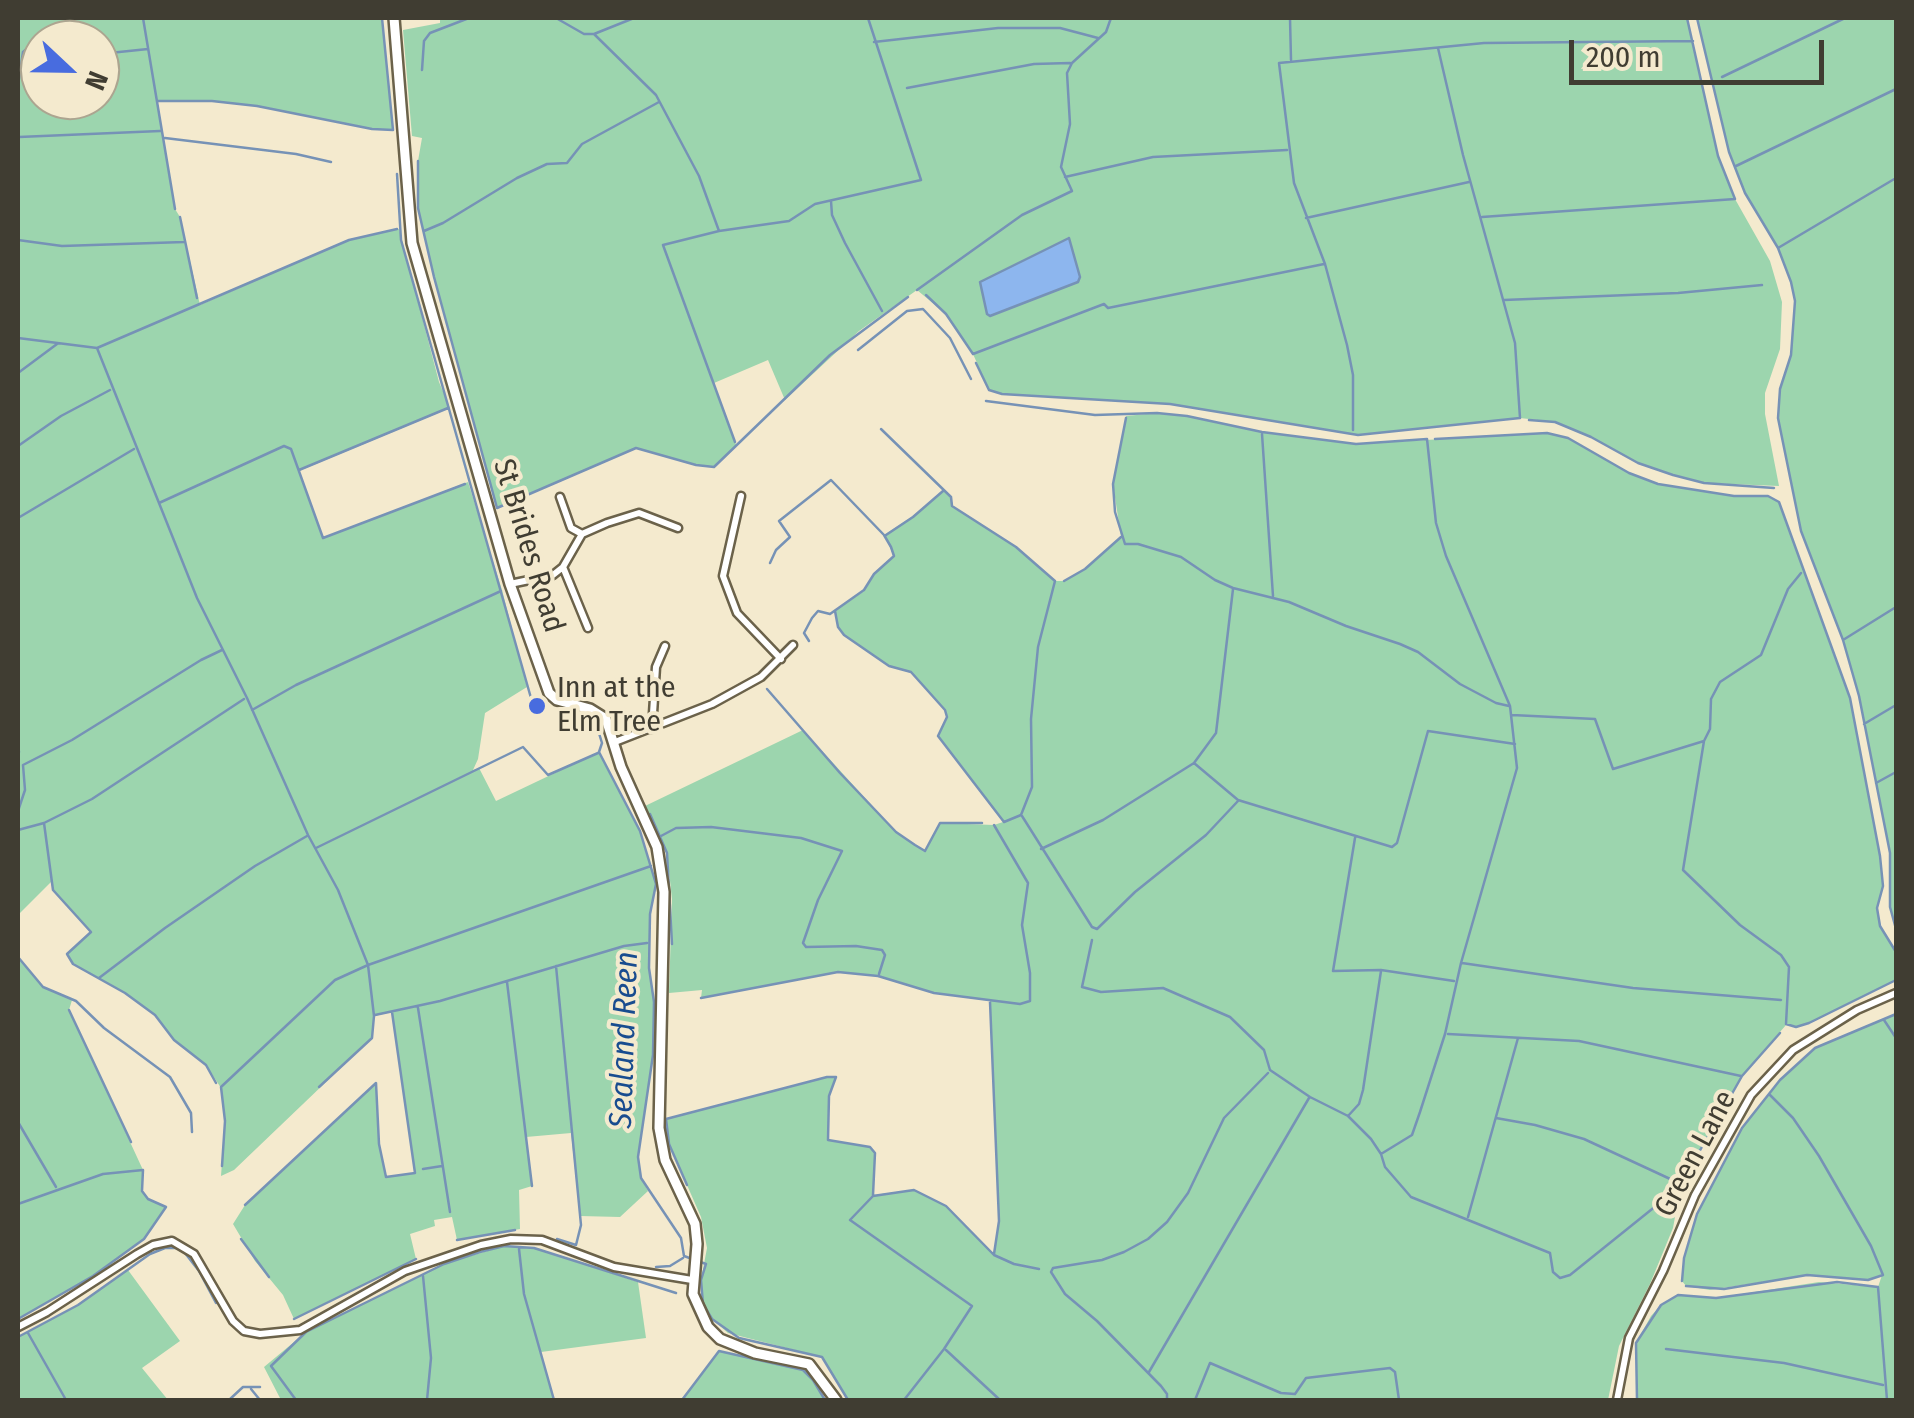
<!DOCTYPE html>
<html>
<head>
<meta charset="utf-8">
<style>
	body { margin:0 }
	#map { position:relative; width:1914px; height:1418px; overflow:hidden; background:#f4eace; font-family:"Fira Sans Condensed",sans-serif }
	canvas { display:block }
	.frame { position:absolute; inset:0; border:20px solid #403d32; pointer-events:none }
	.north { position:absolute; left:20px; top:20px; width:100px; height:100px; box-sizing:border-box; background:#f4eace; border:2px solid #aca590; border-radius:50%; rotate:112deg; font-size:28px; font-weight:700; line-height:40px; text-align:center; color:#403d32 }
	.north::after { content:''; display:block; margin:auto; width:35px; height:45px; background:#486cdf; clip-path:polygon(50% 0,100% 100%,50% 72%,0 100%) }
	.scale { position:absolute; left:1569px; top:40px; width:255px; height:45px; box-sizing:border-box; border:5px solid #403d32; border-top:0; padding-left:12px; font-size:30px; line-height:35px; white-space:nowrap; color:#403d32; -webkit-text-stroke:8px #f4eace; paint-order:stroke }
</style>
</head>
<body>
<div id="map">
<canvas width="1914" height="1418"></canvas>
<div class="frame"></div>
<div class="north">N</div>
<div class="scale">200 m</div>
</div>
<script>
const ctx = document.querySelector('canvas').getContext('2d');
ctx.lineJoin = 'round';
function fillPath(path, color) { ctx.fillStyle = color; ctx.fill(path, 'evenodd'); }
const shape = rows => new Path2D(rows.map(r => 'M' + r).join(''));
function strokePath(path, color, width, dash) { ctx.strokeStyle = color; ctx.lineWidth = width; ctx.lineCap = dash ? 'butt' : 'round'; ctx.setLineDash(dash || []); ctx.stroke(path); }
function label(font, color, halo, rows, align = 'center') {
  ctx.font = font + ' "Fira Sans Condensed",sans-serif'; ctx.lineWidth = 8; ctx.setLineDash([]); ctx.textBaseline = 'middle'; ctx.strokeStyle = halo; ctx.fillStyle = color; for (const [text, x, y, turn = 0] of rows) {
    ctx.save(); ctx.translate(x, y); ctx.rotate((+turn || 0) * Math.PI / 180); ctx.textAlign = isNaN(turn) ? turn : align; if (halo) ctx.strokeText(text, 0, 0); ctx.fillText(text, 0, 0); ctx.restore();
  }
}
const green = shape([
	[18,18,382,18,393,130,372,129,257,106,212,101,157,101,175,209,180,217,200,305,349,240,399,229,439,382,450,408,299,471,323,538,468,482,502,590,527,687,485,713,478,759,473,770,479,768,496,801,599,752,640,831,656,884,650,914,649,968,654,1002,653,1055,638,1157,641,1178,648,1191,620,1217,580,1216,571,1133,526,1137,532,1186,519,1190,520,1229,457,1240,452,1217,434,1220,435,1226,410,1234,416,1259,294,1319,283,1295,255,1261,233,1224,245,1205,376,1083,379,1144,386,1177,415,1173,392,1012,374,1016,372,1038,234,1170,221,1176,225,1121,221,1088,206,1065,174,1040,155,1015,125,993,73,964,67,954,90,932,53,890,51,882,18,915],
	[40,40,100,40,100,100,40,100],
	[440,18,1687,18,1718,156,1735,199,1770,261,1782,302,1780,349,1765,393,1765,414,1779,486,1704,483,1673,475,1638,463,1591,437,1555,422,1520,418,1358,435,1170,404,1002,394,989,390,973,354,946,314,917,290,859,331,785,400,768,360,714,383,736,445,714,467,696,465,636,448,497,508,434,277,418,208,418,161,422,138,412,136,403,30,440,23],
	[1697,18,1896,18,1896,929,1890,907,1890,853,1859,696,1843,640,1801,531,1778,418,1780,390,1791,354,1795,301,1791,282,1778,248,1745,193,1729,152],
	[1157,413,1187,416,1262,432,1356,444,1547,433,1568,438,1629,473,1658,484,1734,496,1768,496,1779,502,1850,698,1880,856,1883,886,1877,909,1880,926,1896,952,1896,980,1809,1023,1796,1027,1786,1025,1742,1076,1681,1184,1673,1228,1650,1284,1619,1346,1608,1400,848,1400,822,1357,728,1333,712,1319,703,1304,701,1280,707,1248,701,1217,669,1144,666,1119,827,1077,836,1077,829,1096,828,1140,870,1147,875,1153,873,1195,914,1190,946,1206,994,1254,999,1221,990,1001,934,993,878,976,838,972,701,998,702,990,669,993,672,899,667,853,645,806,803,730,896,832,925,851,940,823,994,825,1003,822,938,736,947,717,945,710,911,672,889,666,844,635,838,627,835,611,864,591,874,574,894,556,884,535,913,516,944,490,951,497,953,506,1016,547,1055,581,1064,581,1085,569,1121,537,1113,484,1126,416],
	[18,957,43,987,72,1000,69,1010,143,1170,142,1191,148,1199,166,1207,144,1239,93,1276,18,1319],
	[1896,1014,1896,1400,1637,1400,1636,1343,1651,1316,1661,1305,1678,1295,1716,1298,1819,1282,1878,1287,1882,1275,1868,1280,1807,1275,1710,1290,1686,1286,1682,1281,1684,1258,1697,1214,1742,1128,1780,1080,1815,1048],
	[504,1246,534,1248,638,1282,646,1338,541,1352,554,1400,281,1400,264,1367,306,1332,444,1264],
	[128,1270,180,1341,142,1368,168,1400,18,1400,18,1337,78,1305],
	[719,1351,803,1370,813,1380,825,1400,682,1400]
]);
const water = shape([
	[1069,238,1080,277,1078,282,990,316,987,314,980,282,1069,238]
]);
const stream = shape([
	[143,18,175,209],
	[556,18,584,34,594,34,634,18],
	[1290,18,1291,60],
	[1697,18,1729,152,1745,193,1778,248,1791,282,1795,301,1791,355,1780,389,1778,418,1801,531,1843,640,1859,696,1890,853,1890,907,1896,929],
	[594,34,656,95,699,176,719,231],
	[874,42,998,28,1060,28,1098,38],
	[100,54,148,49],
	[422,70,424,41,430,33,469,18],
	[1722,77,1845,18],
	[18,85,23,52,29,47,40,50],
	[907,88,1034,64,1070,63],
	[18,89,18,148],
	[157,101,212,101,257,106,372,129,393,130,382,18],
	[19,137,160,131],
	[165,138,296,154,331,162],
	[418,161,418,208,434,277,497,508,636,448,696,465,714,467,830,355,908,297],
	[1736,166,1896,89],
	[397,174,401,240,531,698],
	[1065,177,1153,157,1287,150],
	[831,201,832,215,845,243,882,311],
	[180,217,197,298],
	[1482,217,1735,199,1718,156,1687,18],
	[1306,218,1469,182],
	[424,231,443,223,517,178,547,164,567,163,582,144,659,102],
	[18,240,62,246,184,242],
	[1778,248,1896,178],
	[917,290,1022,215,1072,191,1061,167,1070,124,1067,73,1072,63,1106,32,1111,18],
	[926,295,946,314,973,354,1104,304,1108,308,1324,264],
	[1504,300,1678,293,1762,285],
	[18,338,97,348,349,240,397,229],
	[97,348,197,598,247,698,308,835,338,890,368,965,374,1016,372,1038,319,1087],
	[858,350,907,311,923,309,950,338,971,379],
	[976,363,989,390,1002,394,1170,404,1358,435,1520,418,1515,343,1463,155,1438,48],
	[18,373,57,344],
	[986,401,1095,415,1157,413,1187,416,1262,432,1356,444,1427,439,1436,523,1446,556,1510,706,1517,768,1461,963,1445,1034,1420,1112,1412,1135,1381,1154],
	[1126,418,1113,484,1115,512,1125,544,1138,544,1181,557,1215,580,1233,588,1289,602,1346,626,1400,644,1418,652,1460,684,1496,703,1509,706],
	[1529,420,1555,422,1591,437,1638,463,1673,475,1704,483,1774,488],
	[1353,430,1353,375,1347,345,1325,264,1294,183,1279,63,1484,43,1693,41],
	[1262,434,1273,596],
	[1435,439,1547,433,1568,438,1629,473,1658,484,1734,496,1768,496,1779,502,1850,698,1880,856,1883,886,1877,908,1880,926,1896,952],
	[735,442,663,245,719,231,789,221,815,204,921,180,868,18],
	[18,446,61,416,110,390],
	[299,470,448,408],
	[159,503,284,446,291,449,323,538,465,484],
	[18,518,134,449],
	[886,535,913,517,943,491],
	[770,563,776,550,790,537,779,521,831,480,884,535,891,547,894,556,874,574,864,590,830,614,818,611,812,618,804,633,809,641],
	[1064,581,1085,569,1121,537],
	[835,611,838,627,844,635,889,666,911,672,945,710,947,717,938,736,1004,822,1021,815,1032,787,1031,719,1038,647,1055,581,1016,547,952,506,951,497,881,429],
	[1843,640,1896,607],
	[767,689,840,773,896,832,915,845,925,851,940,823,982,823],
	[252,710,296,685,501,591],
	[567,713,598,730,602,743,599,752,640,831,656,884,650,914,649,968,654,1002,653,1055,638,1157,641,1178,681,1238,684,1256,706,1264,701,1280,703,1304,712,1319,739,1338,822,1357,848,1400],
	[1512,715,1595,719,1613,769,1704,741,1710,729,1711,699,1720,682,1761,655,1788,589,1801,573],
	[1864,724,1896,705],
	[1704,741,1683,870,1740,925,1781,955,1789,967,1786,1024,1796,1027,1809,1023,1896,980],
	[18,746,19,752],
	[1194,763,1238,800,1392,847,1397,843,1428,731,1515,744],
	[1876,783,1896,772],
	[18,811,25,790,23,765,72,740,201,660,222,650],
	[650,814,667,853,672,944],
	[1022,816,1092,927,1097,929,1135,892,1206,835,1238,801],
	[44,823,53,890,91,932,67,954,73,964,125,993,155,1015,174,1040,206,1065,216,1083],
	[18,830,44,823,92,799,244,699],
	[661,836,676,828,711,827,801,838,842,851,818,900,803,943,806,947,856,946,882,950,885,955,879,974],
	[1355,838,1333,971,1381,970,1454,981],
	[316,848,523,747,548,775,598,753],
	[1041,849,1103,820,1194,763,1216,733,1233,589],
	[1092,940,1082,987,1101,992,1163,988,1230,1017,1264,1050,1270,1070,1310,1097,1348,1116,1371,1139,1381,1154,1385,1167,1411,1197,1550,1253,1553,1272,1560,1278,1570,1275,1672,1193,1678,1191],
	[18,957,43,987,76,1001,104,1028,170,1077,191,1113,192,1132],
	[1462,963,1633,988,1781,1000],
	[556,966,581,1225,576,1245,557,1239],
	[99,978,165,928,255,866,307,836],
	[507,982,532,1186],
	[701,998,838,972,878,976,934,993,1020,1004,1030,1001,1030,973,1022,925,1028,883,994,825],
	[990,1002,999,1221,994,1254],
	[418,1008,450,1212],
	[69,1010,131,1142],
	[375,1015,440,1001,624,946,647,943],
	[1884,1020,1896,1038],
	[1448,1034,1579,1041,1741,1076],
	[1348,1116,1359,1104,1363,1090,1381,971],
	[1496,1118,1535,1125,1584,1139,1681,1184,1742,1076,1780,1033],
	[18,1122,56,1187],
	[222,1166,225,1121,221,1087,335,980,368,965,651,866],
	[423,1169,442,1166],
	[687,1185,669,1144,666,1119,827,1077,836,1077,829,1096,828,1140,870,1147,875,1153,873,1195],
	[18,1204,103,1174,143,1170,142,1191,148,1199,166,1207,144,1239,93,1276,18,1319],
	[245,1205,376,1083,379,1144,386,1177,415,1173,392,1012],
	[1468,1217,1518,1038],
	[241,1239,269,1277],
	[457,1240,515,1230],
	[519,1249,524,1294,554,1400],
	[656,1267,670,1266,683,1258],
	[423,1276,431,1358,427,1400],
	[1682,1281,1684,1258,1697,1214,1742,1128,1780,1080,1815,1048,1896,1014],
	[1686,1286,1724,1289,1807,1275,1868,1280,1883,1275,1871,1246,1819,1156,1793,1118,1770,1095],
	[294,1319,416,1259],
	[28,1333,66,1400],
	[18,1337,78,1305,150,1254,165,1248,176,1248,185,1253,199,1271,216,1303],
	[1666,1349,1784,1363,1883,1385],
	[946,1350,1000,1400],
	[1149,1372,1309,1098],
	[251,1389,260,1400],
	[229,1400,243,1387,260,1387],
	[296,1400,271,1366,306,1332,444,1264,480,1252,504,1246,534,1248,676,1293],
	[682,1400,719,1351,803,1370,813,1380,825,1400],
	[904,1400,944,1349,972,1306,850,1220,873,1196,914,1190,946,1206,994,1255,1014,1264,1039,1269],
	[1167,1400,1167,1394,1161,1386,1097,1321,1065,1294,1051,1272,1053,1268,1102,1260,1124,1252,1148,1239,1167,1222,1188,1193,1224,1118,1268,1073],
	[1195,1400,1210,1363,1281,1393,1295,1394,1306,1378,1390,1368,1395,1372,1399,1400],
	[1637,1400,1636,1343,1661,1305,1678,1295,1716,1298,1837,1282,1878,1287,1887,1400],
	[1736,1400,1747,1400]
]);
const street = shape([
	[741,496,723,576,737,613,781,659],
	[560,497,571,528,582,534],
	[563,567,588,628],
	[510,584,553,575,563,567,582,534,607,523,639,513,678,528],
	[652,729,656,667,665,646],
	[615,742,712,704,761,677,793,645],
	[18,1327,47,1312,137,1254,153,1245,172,1241,194,1254,233,1321,244,1331,260,1334,300,1330,405,1271,481,1245,511,1239,542,1240,614,1267,692,1280],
	[1617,1400,1629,1338,1663,1271,1695,1195,1751,1095,1793,1050,1857,1010,1896,993]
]);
const secondary = shape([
	[394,18,412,243,510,584,549,693,557,700,590,709,606,719,621,767,657,847,664,892,659,1128,665,1160,695,1224,697,1244,693,1294,708,1327,720,1339,755,1353,809,1364,836,1400]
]);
const markers = [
	[537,706,10,"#486cdf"]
];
const streetNames = [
	["St Brides Road",528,546,73],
	["Green Lane",1696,1154,-62]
];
const poiNames = [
	["Inn at the",557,689],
	["Elm Tree",557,723]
];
const waterNames = [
	["Sealand Reen",625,1040,-88]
];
fillPath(green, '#9cd5ae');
fillPath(water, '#8db6ee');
strokePath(water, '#7692b6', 2.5);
strokePath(stream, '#7692b6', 2.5);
strokePath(street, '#6b624a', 11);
strokePath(secondary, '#6b624a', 14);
strokePath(street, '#fff', 6);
strokePath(secondary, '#fff', 9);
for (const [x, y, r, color] of markers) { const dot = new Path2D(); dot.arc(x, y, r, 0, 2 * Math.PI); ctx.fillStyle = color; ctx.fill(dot); strokePath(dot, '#f4eace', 4); }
label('30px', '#403d32', '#f4eace', streetNames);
label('30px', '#403d32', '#f4eace', poiNames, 'left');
label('italic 32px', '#194c8f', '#f4eace', waterNames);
</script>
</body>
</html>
